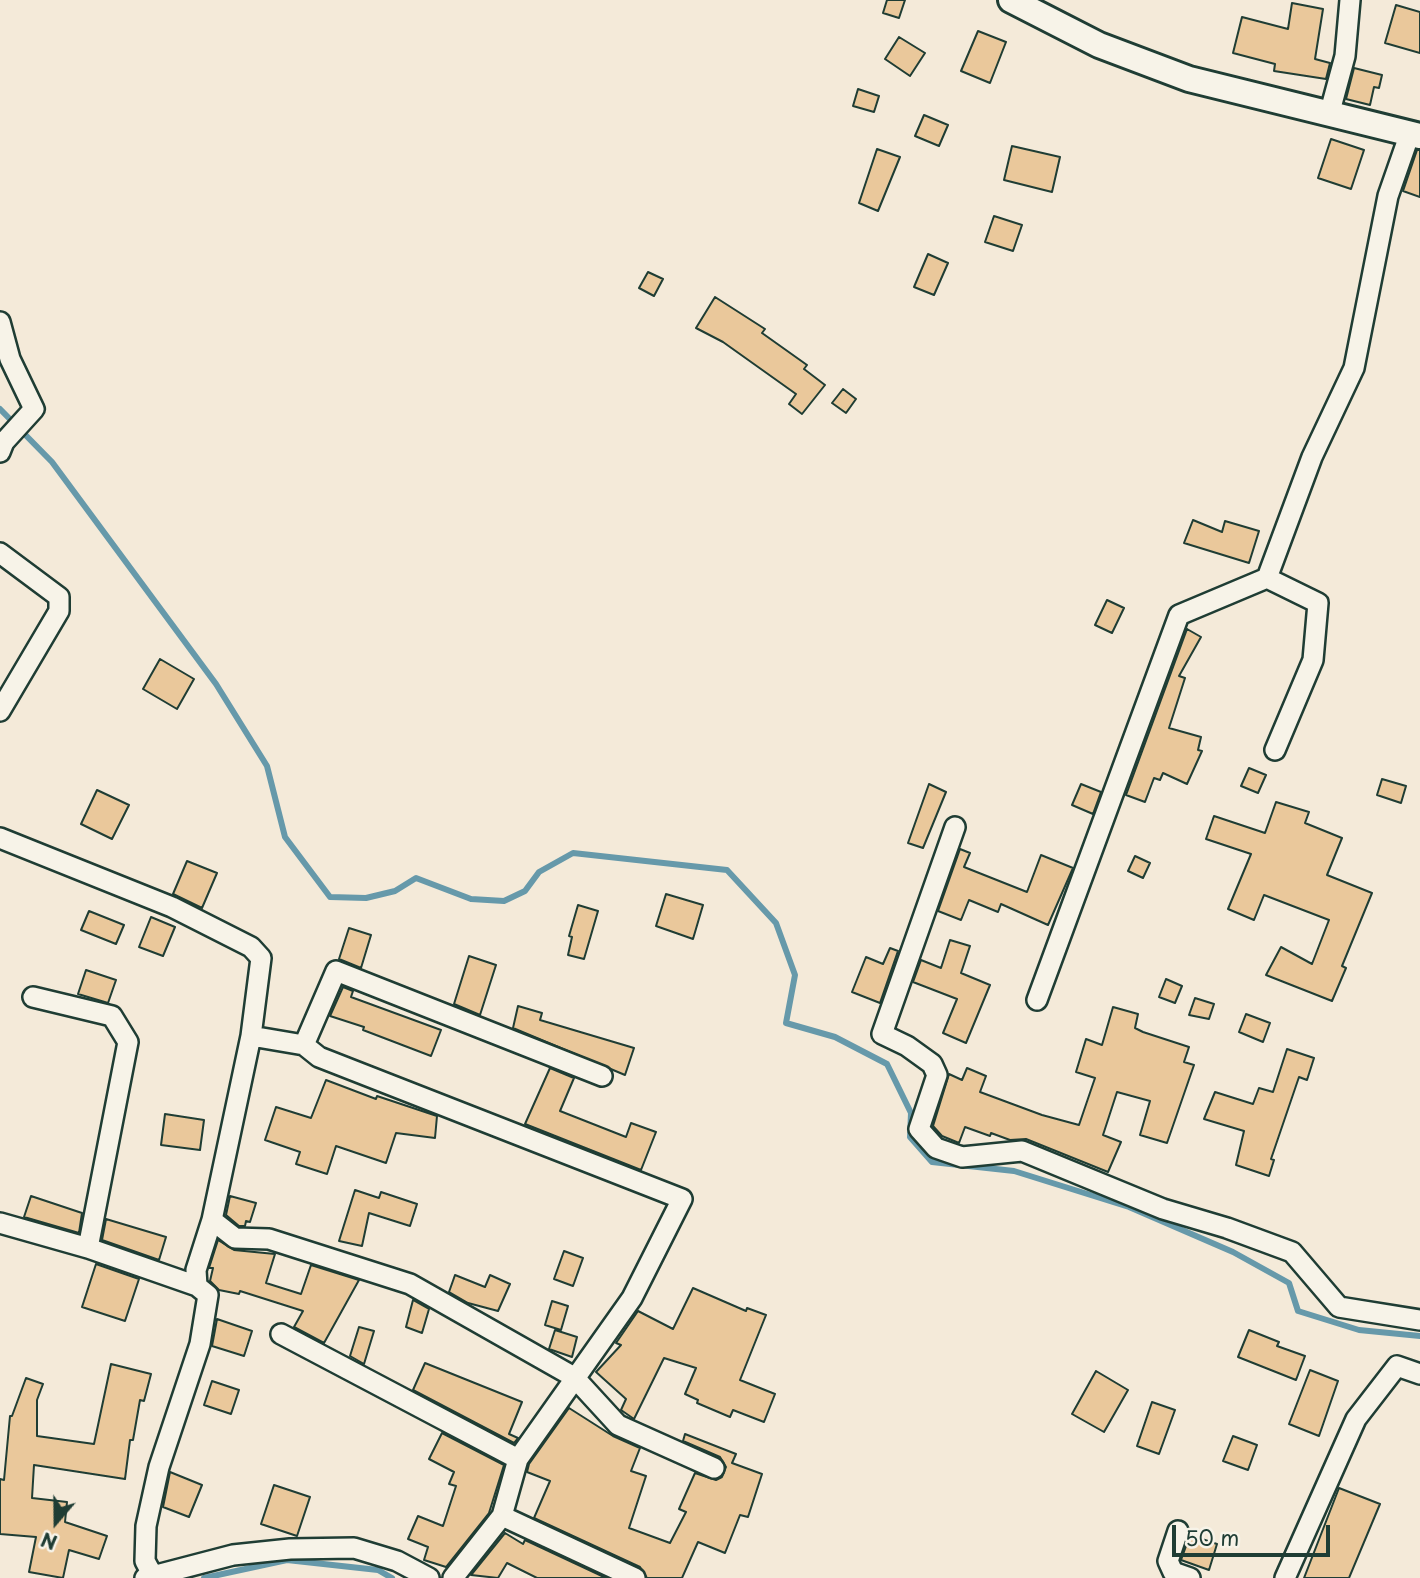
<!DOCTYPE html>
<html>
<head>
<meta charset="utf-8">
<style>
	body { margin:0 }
	#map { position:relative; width:1420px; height:1578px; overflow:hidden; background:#f4ead9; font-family:"Playpen Sans",sans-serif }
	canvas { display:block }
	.north { position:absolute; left:21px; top:1487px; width:70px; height:70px; -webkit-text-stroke:5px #f7f3e8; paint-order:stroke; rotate:200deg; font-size:19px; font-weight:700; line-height:28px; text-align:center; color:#1f3d34 }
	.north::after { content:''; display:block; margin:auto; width:24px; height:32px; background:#1f3d34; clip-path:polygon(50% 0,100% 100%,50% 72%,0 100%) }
	.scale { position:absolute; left:1172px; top:1525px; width:158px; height:32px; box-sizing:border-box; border:4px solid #1f3d34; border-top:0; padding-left:9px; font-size:21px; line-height:24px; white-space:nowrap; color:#1f3d34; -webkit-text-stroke:5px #f7f3e8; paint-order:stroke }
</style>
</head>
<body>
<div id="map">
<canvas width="1420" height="1578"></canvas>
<div class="north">N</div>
<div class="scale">50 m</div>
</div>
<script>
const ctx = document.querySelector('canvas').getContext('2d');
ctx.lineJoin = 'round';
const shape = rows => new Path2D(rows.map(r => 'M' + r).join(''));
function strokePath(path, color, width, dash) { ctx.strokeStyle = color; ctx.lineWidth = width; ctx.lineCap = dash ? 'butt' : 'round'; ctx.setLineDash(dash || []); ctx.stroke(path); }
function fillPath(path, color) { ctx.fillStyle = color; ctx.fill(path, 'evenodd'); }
const stream = shape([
	[0,409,52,462,216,684,267,766,285,837,330,897,366,898,395,891,416,878,471,899,504,901,525,891,539,872,573,853,727,870,776,923,795,975,786,1023,835,1037,887,1064,911,1113,910,1137,932,1162,1014,1171,1129,1207,1233,1252,1289,1283,1298,1311,1359,1330,1420,1336],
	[204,1578,287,1560,378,1570,392,1578]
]);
const building = shape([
	[887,0,905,0,899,18,883,13,887,0],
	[1292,3,1323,9,1315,59,1330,63,1326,79,1274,71,1275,64,1233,53,1242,17,1288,29,1292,3],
	[1396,5,1420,12,1420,53,1385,43,1396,5],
	[978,31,1006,42,990,83,961,71,978,31],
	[899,37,925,53,910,76,885,59,899,37],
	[1354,68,1382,75,1379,88,1374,87,1370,105,1346,99,1354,68],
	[858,89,879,96,874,112,853,106,858,89],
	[924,115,948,125,939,146,915,136,924,115],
	[1331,139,1364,150,1351,189,1318,178,1331,139],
	[1012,146,1060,157,1052,192,1004,180,1012,146],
	[877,149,900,157,878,211,859,203,877,149],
	[1417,150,1420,150,1420,197,1403,191,1417,150],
	[994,216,1022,225,1013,251,985,242,994,216],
	[928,254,948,263,934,295,914,287,928,254],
	[648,272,663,279,654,296,639,288,648,272],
	[715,297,765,329,762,333,807,365,804,369,825,385,802,414,789,404,796,394,723,342,696,328,715,297],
	[843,389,856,399,846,413,832,403,843,389],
	[1193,520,1222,532,1225,521,1259,531,1249,563,1184,543,1193,520],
	[1107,600,1124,608,1112,633,1095,625,1107,600],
	[1187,629,1201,637,1179,676,1185,678,1169,728,1201,737,1198,750,1202,751,1187,784,1163,773,1160,780,1154,778,1145,802,1126,795,1187,629],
	[160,659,194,679,177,709,143,689,160,659],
	[1249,768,1266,775,1258,793,1241,786,1249,768],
	[1382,779,1406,786,1401,803,1377,795,1382,779],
	[929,784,946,792,923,848,908,843,929,784],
	[1081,784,1101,792,1093,814,1072,805,1081,784],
	[97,790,129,805,112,839,81,824,97,790],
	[1276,802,1309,812,1305,823,1342,838,1327,875,1372,893,1342,966,1346,968,1332,1001,1266,975,1281,947,1312,964,1329,920,1264,895,1254,920,1228,909,1251,854,1206,839,1214,816,1265,833,1276,802],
	[960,849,970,853,964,867,1027,892,1041,855,1073,868,1048,925,1001,904,998,912,969,900,961,920,938,911,960,849],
	[1135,856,1150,863,1143,878,1128,871,1135,856],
	[187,861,217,873,202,908,173,894,187,861],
	[666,894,703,905,693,939,656,926,666,894],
	[578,905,598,911,584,959,568,955,572,937,569,936,578,905],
	[89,911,124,925,116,944,81,930,89,911],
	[151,917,175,927,163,956,139,947,151,917],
	[349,928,371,935,361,968,339,959,349,928],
	[950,940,970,946,961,973,990,985,966,1043,943,1033,957,999,913,982,921,960,941,968,950,940],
	[890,948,898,951,880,1003,852,992,866,957,883,964,890,948],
	[469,956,496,965,480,1015,454,1004,469,956],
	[86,970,116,980,108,1003,78,994,86,970],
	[1166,979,1182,986,1175,1003,1159,997,1166,979],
	[343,987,353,991,351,997,441,1030,431,1056,363,1030,364,1027,330,1016,343,987],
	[1195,998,1214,1004,1209,1019,1189,1015,1195,998],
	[518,1006,542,1013,540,1020,634,1048,625,1075,513,1028,518,1006],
	[1113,1007,1138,1014,1135,1028,1143,1032,1189,1047,1184,1062,1194,1065,1167,1143,1140,1135,1150,1101,1117,1092,1103,1135,1121,1142,1108,1172,1026,1139,1010,1140,991,1133,990,1136,965,1127,959,1143,942,1136,933,1126,949,1074,962,1080,967,1068,986,1076,980,1092,1042,1115,1079,1125,1095,1078,1076,1072,1086,1039,1102,1045,1113,1007],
	[1246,1014,1270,1023,1263,1042,1239,1032,1246,1014],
	[1287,1049,1314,1058,1307,1080,1299,1077,1271,1159,1274,1160,1269,1176,1236,1165,1244,1131,1204,1119,1215,1092,1253,1104,1259,1088,1273,1092,1287,1049],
	[550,1068,574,1078,560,1111,626,1137,631,1123,656,1132,641,1170,525,1124,550,1068],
	[326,1080,376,1099,377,1096,437,1116,435,1138,396,1133,386,1163,336,1146,327,1174,296,1164,300,1152,265,1140,276,1107,311,1118,326,1080],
	[165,1114,204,1120,200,1150,161,1145,165,1114],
	[355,1190,379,1198,381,1192,417,1204,410,1226,369,1213,362,1246,339,1241,355,1190],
	[31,1196,82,1213,79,1233,24,1217,31,1196],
	[230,1196,256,1203,250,1222,246,1221,245,1226,239,1226,226,1215,230,1196],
	[106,1219,166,1237,159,1260,102,1240,106,1219],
	[218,1240,234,1250,275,1254,266,1283,301,1294,311,1265,359,1280,324,1343,294,1327,303,1311,240,1291,239,1294,219,1290,210,1281,213,1268,209,1268,218,1240],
	[564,1251,583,1258,573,1286,554,1279,564,1251],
	[96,1264,139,1279,125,1321,82,1307,96,1264],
	[455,1275,485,1287,490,1275,510,1284,498,1311,468,1303,449,1292,455,1275],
	[693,1288,746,1311,747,1308,766,1315,740,1380,775,1394,764,1422,733,1410,730,1417,697,1403,698,1400,685,1394,696,1368,664,1358,634,1419,621,1410,626,1399,596,1372,621,1345,616,1343,638,1311,673,1329,693,1288],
	[413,1300,429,1309,422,1333,406,1327,413,1300],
	[552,1301,568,1306,561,1330,545,1325,552,1301],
	[217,1319,252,1331,244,1356,212,1346,217,1319],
	[359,1327,374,1331,364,1364,350,1356,359,1327],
	[555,1330,577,1337,572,1357,549,1349,555,1330],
	[1249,1330,1279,1342,1277,1346,1305,1356,1296,1380,1238,1357,1249,1330],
	[425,1363,522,1402,509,1434,518,1438,514,1443,413,1390,425,1363],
	[111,1364,151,1374,144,1401,140,1400,133,1440,130,1440,125,1479,34,1465,32,1498,67,1502,65,1522,107,1536,99,1559,69,1550,63,1578,29,1572,36,1537,0,1534,0,1479,4,1480,10,1416,12,1416,26,1378,43,1384,37,1400,37,1436,94,1444,111,1364],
	[1310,1370,1338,1381,1319,1436,1289,1424,1310,1370],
	[1096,1371,1128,1390,1104,1432,1072,1414,1096,1371],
	[212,1381,239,1390,231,1414,204,1405,212,1381],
	[1152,1402,1175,1410,1159,1454,1137,1446,1152,1402],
	[569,1408,613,1436,640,1448,631,1471,646,1476,629,1528,670,1543,686,1512,679,1509,695,1473,716,1480,722,1477,726,1467,720,1457,683,1441,685,1434,736,1454,732,1463,762,1474,748,1517,740,1515,725,1553,698,1542,682,1578,647,1578,640,1567,534,1518,550,1481,527,1472,529,1464,569,1408],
	[442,1433,504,1465,489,1513,446,1567,424,1560,428,1547,408,1539,418,1516,443,1526,456,1486,449,1484,454,1472,429,1459,442,1433],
	[1233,1436,1257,1445,1248,1470,1223,1461,1233,1436],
	[170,1472,202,1485,189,1517,163,1507,170,1472],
	[274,1485,310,1497,297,1536,261,1524,274,1485],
	[1339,1488,1380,1504,1349,1578,1304,1578,1339,1488],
	[505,1533,523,1544,525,1540,606,1578,537,1578,507,1563,498,1578,471,1575,505,1533],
	[1190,1535,1217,1544,1209,1570,1181,1560,1190,1535]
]);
const minor = shape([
	[1329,115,1345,56,1350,0],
	[0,322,10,359,34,409,4,442,0,452],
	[0,553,59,597,59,611,0,711],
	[1275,750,1313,660,1318,603,1267,578,1312,457,1354,368,1388,196,1410,133],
	[955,827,882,1034,907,1046,932,1064,937,1075,919,1129,936,1148,962,1157,1022,1151,1163,1209,1227,1228,1292,1252,1339,1307,1420,1320],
	[0,838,172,907,251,947,261,958,251,1036,212,1220,196,1270,197,1286,208,1295,200,1344,159,1467,146,1526,145,1561,153,1576],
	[33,997,112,1016,128,1042,88,1248],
	[1037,1000,1179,615,1267,578],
	[251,1036,304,1045,319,1057,682,1199,632,1298,518,1459,502,1516,453,1578],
	[304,1045,336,971,602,1076],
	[212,1220,235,1238,269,1239,410,1284,574,1377,618,1425,714,1468],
	[0,1223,88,1248,197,1286],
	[281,1334,518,1459],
	[502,1516,635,1578],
	[1178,1531,1168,1561,1173,1572,1190,1578],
	[145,1578,233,1555,290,1549,354,1548,397,1561,429,1578],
	[1285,1578,1356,1419,1397,1366,1420,1374]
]);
const tertiary = shape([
	[1011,0,1099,45,1189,79,1420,136]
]);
strokePath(stream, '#69a', 6);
fillPath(building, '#eac89b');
strokePath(building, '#1f3d34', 2);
strokePath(minor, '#1f3d34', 24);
strokePath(tertiary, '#1f3d34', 30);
strokePath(minor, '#f7f3e8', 19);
strokePath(tertiary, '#f7f3e8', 24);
</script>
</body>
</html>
